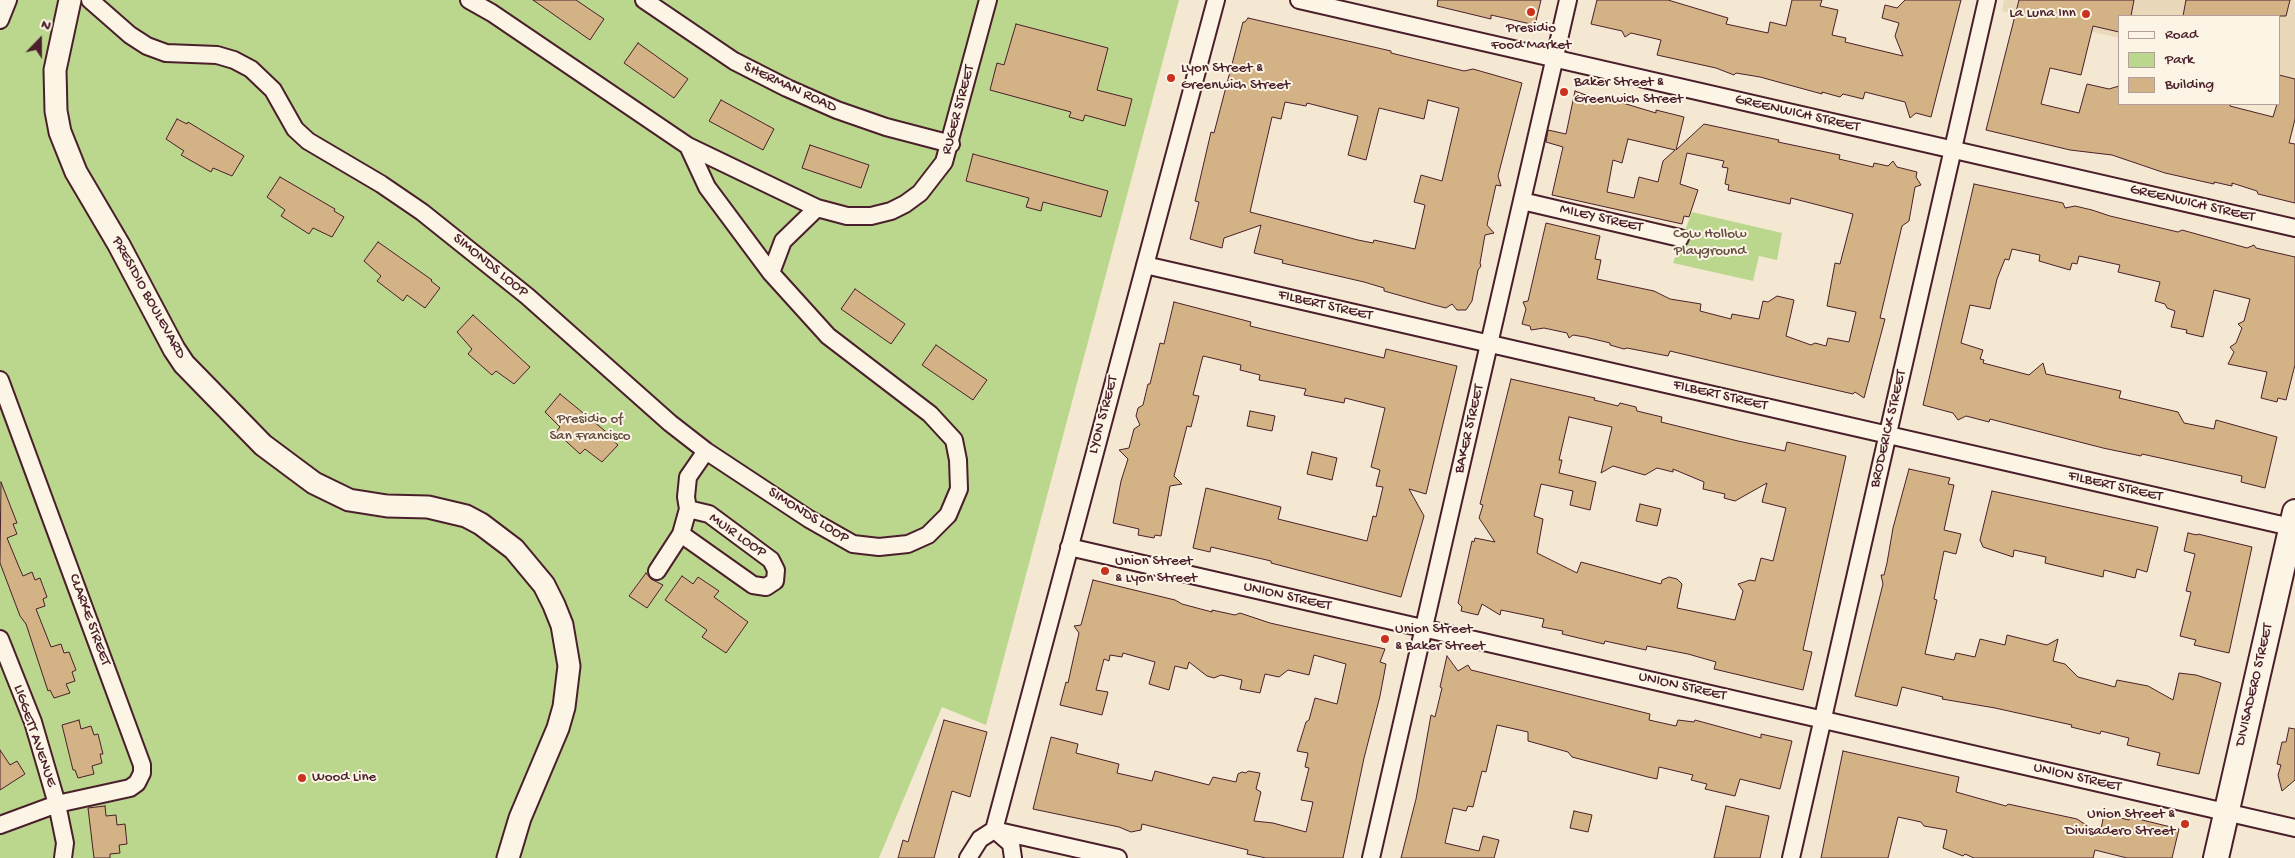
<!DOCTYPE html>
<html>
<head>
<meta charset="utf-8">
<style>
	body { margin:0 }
	#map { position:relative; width:2295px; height:858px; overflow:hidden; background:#f4e8d2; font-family:"Gochi Hand",sans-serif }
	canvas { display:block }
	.legend { position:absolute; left:2118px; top:15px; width:162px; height:90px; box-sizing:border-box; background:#fcf5e5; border:1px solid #b59f9b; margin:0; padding:6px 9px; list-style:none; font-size:15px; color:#4a1f2b }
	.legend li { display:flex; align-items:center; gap:10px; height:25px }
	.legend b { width:25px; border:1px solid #b59f9b }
	.north { position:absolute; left:15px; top:15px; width:50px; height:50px; -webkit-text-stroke:4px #fcf5e5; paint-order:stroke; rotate:22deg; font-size:14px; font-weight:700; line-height:20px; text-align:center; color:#4a1f2b }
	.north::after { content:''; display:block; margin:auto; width:18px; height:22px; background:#4a1f2b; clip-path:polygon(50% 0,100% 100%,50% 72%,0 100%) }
</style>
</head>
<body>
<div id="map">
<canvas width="2295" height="858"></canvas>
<ul class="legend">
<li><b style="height:6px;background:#fcf5e5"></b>Road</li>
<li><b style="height:14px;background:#bbd78e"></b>Park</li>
<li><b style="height:14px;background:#d3b386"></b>Building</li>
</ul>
<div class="north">N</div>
</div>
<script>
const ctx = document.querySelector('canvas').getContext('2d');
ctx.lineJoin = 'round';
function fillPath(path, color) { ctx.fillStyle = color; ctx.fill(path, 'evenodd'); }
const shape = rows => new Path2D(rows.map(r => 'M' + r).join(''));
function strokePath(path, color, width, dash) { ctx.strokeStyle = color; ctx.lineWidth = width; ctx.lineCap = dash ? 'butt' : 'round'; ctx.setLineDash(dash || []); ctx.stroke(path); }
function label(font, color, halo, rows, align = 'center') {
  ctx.font = font + ' "Gochi Hand",sans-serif'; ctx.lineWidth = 4; ctx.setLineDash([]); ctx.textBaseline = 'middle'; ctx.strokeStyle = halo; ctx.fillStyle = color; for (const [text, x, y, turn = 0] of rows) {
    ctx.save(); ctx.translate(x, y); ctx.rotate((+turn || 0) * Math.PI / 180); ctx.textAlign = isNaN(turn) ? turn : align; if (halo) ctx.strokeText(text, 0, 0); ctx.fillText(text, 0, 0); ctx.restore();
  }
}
const built = shape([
	[2004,0,2295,0,2295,79,2279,75,2279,16,2119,16,2119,38,2002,11]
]);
const green = shape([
	[0,0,1179,0,986,725,942,707,879,858,0,858],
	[1692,212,1782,233,1777,260,1759,256,1753,281,1673,263]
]);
const building = shape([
	[533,0,576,0,604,19,590,40,533,0],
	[1438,0,1541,0,1535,25,1491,15,1491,19,1437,6,1438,0],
	[1597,0,1668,0,1728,18,1726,24,1768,33,1770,22,1786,26,1792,0,1822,0,1820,6,1838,10,1832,35,1846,38,1845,42,1903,56,1895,36,1899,23,1882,18,1885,5,1897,8,1905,0,1961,0,1931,117,1916,113,1910,118,1905,102,1865,92,1863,99,1843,94,1840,97,1822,92,1822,94,1760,77,1736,73,1734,75,1716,68,1657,55,1661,40,1631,33,1625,37,1622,31,1591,24,1597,0],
	[2019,0,2134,0,2131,16,2119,16,2119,32,2093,26,2081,75,2050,68,2041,104,2079,113,2087,84,2109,89,2119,86,2119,104,2230,104,2230,106,2273,117,2277,104,2279,104,2279,75,2295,79,2295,119,2289,143,2295,144,2295,203,2258,194,2257,191,2232,183,2232,186,2214,182,2214,184,2165,173,2112,155,2070,150,1986,130,2019,0],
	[2186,0,2290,0,2286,16,2183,16,2186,0],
	[1248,18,1391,51,1391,53,1464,71,1473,69,1522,83,1498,176,1501,186,1496,185,1487,225,1494,233,1485,235,1480,263,1481,266,1478,270,1472,301,1466,310,1457,310,1452,304,1446,308,1434,305,1384,291,1384,288,1364,282,1282,263,1283,260,1254,253,1261,225,1224,238,1222,248,1190,239,1199,202,1195,201,1211,132,1214,133,1243,22,1245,22,1248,18],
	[1428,100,1459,108,1442,181,1421,175,1414,202,1425,205,1415,249,1374,240,1373,243,1358,240,1250,212,1272,117,1281,119,1285,102,1306,106,1307,103,1358,116,1348,155,1366,160,1379,108,1424,119,1428,100],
	[1016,24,1108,48,1097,90,1132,99,1125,126,1085,115,1083,121,1069,117,1071,112,990,90,997,63,1004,65,1016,24],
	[638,43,688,79,674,98,624,63,638,43],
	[1575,91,1594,98,1597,96,1601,100,1613,103,1616,101,1656,113,1656,110,1684,117,1676,150,1704,124,1779,140,1778,142,1840,155,1839,159,1873,167,1874,163,1888,166,1893,161,1897,167,1917,172,1916,177,1921,185,1915,187,1909,221,1902,226,1880,318,1885,319,1864,398,1855,392,1853,394,1775,376,1670,351,1668,356,1627,348,1624,349,1610,345,1610,343,1585,337,1573,335,1569,338,1567,333,1544,328,1531,330,1530,326,1522,324,1526,309,1523,302,1528,301,1546,223,1600,236,1595,259,1601,260,1597,279,1654,291,1670,299,1701,304,1700,311,1731,319,1732,314,1759,319,1763,301,1768,302,1777,296,1794,300,1786,336,1811,345,1815,343,1826,346,1828,338,1849,342,1856,312,1827,306,1835,263,1840,264,1853,214,1791,198,1790,204,1728,190,1729,185,1725,184,1728,168,1722,167,1724,161,1687,153,1680,184,1698,190,1689,217,1684,216,1682,224,1552,195,1563,147,1546,142,1548,130,1566,134,1575,91],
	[1628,139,1675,150,1663,161,1658,182,1639,177,1634,198,1607,192,1613,160,1622,163,1628,139],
	[721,100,774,129,763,150,709,121,721,100],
	[177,119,187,124,188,122,244,156,232,176,213,168,211,172,181,155,184,151,166,139,177,119],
	[810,145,869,165,861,188,802,168,810,145],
	[973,154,1108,191,1101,217,1043,202,1041,211,1026,207,1029,198,966,181,973,154],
	[280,177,335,209,334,211,344,217,332,237,313,228,309,234,281,216,285,210,267,197,280,177],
	[1974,184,2063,203,2065,208,2075,206,2092,210,2110,216,2178,232,2182,230,2247,248,2254,245,2256,248,2295,257,2295,365,2286,400,2278,398,2277,402,2261,398,2267,372,2228,364,2234,352,2230,347,2236,343,2242,328,2238,324,2244,321,2250,299,2214,290,2203,337,2186,333,2187,330,2171,327,2175,311,2167,308,2165,304,2155,301,2160,282,2118,272,2120,265,2079,256,2077,264,2072,263,2070,270,2039,261,2040,255,2012,249,2009,260,2005,259,1997,279,1990,309,1970,305,1961,343,1983,350,1980,359,1984,360,1983,363,2029,375,2043,363,2046,374,2121,391,2119,398,2178,412,2184,423,2214,429,2216,420,2277,437,2265,488,2241,482,2242,476,2142,454,2141,456,2103,448,1990,419,1989,422,1966,416,1958,420,1953,413,1923,405,1974,184],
	[378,242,432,280,431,281,440,288,425,308,407,295,403,301,377,281,381,276,364,261,378,242],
	[855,289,905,324,891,344,841,309,855,289],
	[1174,302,1251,322,1250,326,1384,358,1386,349,1457,366,1426,494,1409,489,1424,516,1401,597,1271,563,1271,561,1211,547,1210,552,1193,548,1206,488,1281,507,1278,519,1367,541,1373,516,1376,517,1383,487,1376,486,1380,470,1371,467,1385,408,1345,398,1344,403,1304,395,1306,389,1259,380,1260,375,1240,370,1241,365,1203,356,1193,395,1199,396,1191,427,1187,426,1174,476,1182,484,1170,486,1161,536,1155,535,1154,538,1138,535,1139,529,1113,523,1121,481,1128,459,1119,450,1129,448,1134,429,1140,425,1136,416,1138,408,1143,405,1148,384,1150,384,1160,343,1164,344,1174,302],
	[473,315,530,367,514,384,496,371,492,375,468,354,472,349,457,332,473,315],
	[936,345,987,380,973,400,922,365,936,345],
	[1511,379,1595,398,1594,400,1618,406,1620,403,1636,407,1637,411,1662,417,1661,422,1738,441,1785,451,1787,442,1846,456,1803,650,1812,652,1803,690,1714,669,1716,662,1688,654,1647,646,1646,650,1605,641,1604,644,1562,634,1563,631,1542,627,1544,619,1501,610,1500,615,1482,604,1478,615,1461,611,1462,607,1458,603,1472,541,1474,542,1475,538,1495,542,1479,518,1483,505,1480,504,1511,379],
	[1569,417,1612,427,1601,473,1613,466,1645,475,1657,468,1673,472,1673,469,1704,482,1703,489,1725,494,1724,498,1735,501,1767,483,1762,502,1786,508,1773,561,1761,558,1755,581,1750,580,1738,584,1743,591,1735,620,1677,608,1682,584,1677,579,1669,577,1662,580,1661,584,1581,562,1577,573,1537,553,1543,519,1534,516,1541,484,1573,491,1570,505,1590,510,1596,482,1559,473,1562,460,1559,460,1569,417],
	[560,394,610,435,609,437,618,445,602,462,585,449,580,454,556,432,560,427,545,412,560,394],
	[1250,411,1275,416,1272,431,1247,426,1250,411],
	[1312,452,1337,458,1332,480,1307,474,1312,452],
	[1909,469,1950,478,1948,484,1954,485,1944,530,1961,534,1956,554,1944,551,1934,599,1937,600,1925,654,1954,660,1956,653,1975,657,1980,639,2005,645,2007,635,2047,645,2058,639,2053,661,2065,664,2078,677,2115,687,2117,680,2148,686,2173,700,2179,673,2196,675,2221,683,2199,774,2157,765,2160,753,2127,745,2129,738,2101,731,2100,734,2071,727,2072,725,1995,708,1942,699,1943,697,1902,687,1897,706,1855,696,1883,584,1881,575,1884,575,1887,563,1893,528,1909,469],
	[1,482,17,523,13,524,17,534,7,538,19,567,23,576,32,572,35,580,40,578,47,597,43,599,45,606,36,609,51,647,61,644,64,653,69,652,76,670,72,672,75,681,66,684,70,693,54,698,50,690,48,691,26,624,20,616,0,563,1,482],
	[1992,491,2158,527,2147,572,2137,569,2135,578,2104,570,2103,577,2045,563,2046,557,2014,550,2013,557,1983,547,1980,540,1992,491],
	[1640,504,1661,509,1657,526,1636,521,1640,504],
	[2188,533,2197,535,2198,534,2252,547,2229,653,2194,645,2196,640,2180,636,2191,592,2186,591,2195,554,2184,551,2188,533],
	[646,573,651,579,663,585,647,608,629,596,646,573],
	[682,576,693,584,698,577,719,591,714,597,748,622,726,653,702,637,707,630,665,600,682,576],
	[1093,580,1175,600,1182,604,1212,612,1212,610,1235,615,1240,613,1270,623,1385,649,1380,662,1386,664,1380,696,1364,758,1343,858,1266,858,1247,854,1248,850,1142,824,1141,830,1131,832,1119,827,1033,809,1051,737,1078,744,1076,753,1119,764,1117,773,1152,781,1155,771,1209,785,1213,777,1236,782,1238,774,1242,772,1246,773,1248,771,1260,773,1256,789,1261,792,1254,821,1273,823,1306,832,1313,802,1301,800,1309,768,1305,767,1308,753,1297,751,1306,722,1309,720,1315,698,1337,704,1346,664,1314,655,1309,675,1288,670,1279,677,1265,674,1260,693,1240,689,1242,680,1221,675,1214,678,1207,676,1189,662,1187,669,1175,666,1169,690,1149,684,1155,662,1123,653,1122,657,1110,655,1109,661,1104,659,1096,690,1108,692,1102,715,1060,705,1066,682,1068,683,1079,633,1074,626,1081,625,1093,580],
	[1447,656,1458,671,1468,665,1471,670,1650,714,1649,720,1676,726,1678,720,1694,722,1695,720,1761,738,1761,734,1792,741,1780,789,1740,779,1735,796,1705,789,1707,784,1691,780,1693,775,1659,767,1657,779,1648,777,1572,757,1568,752,1528,741,1528,732,1497,725,1486,772,1482,771,1473,807,1468,806,1466,811,1453,808,1445,843,1479,851,1483,836,1499,840,1494,858,1401,858,1416,799,1431,715,1435,717,1442,688,1440,687,1447,656],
	[79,720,81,729,91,726,94,735,98,734,103,754,100,754,102,763,92,766,94,774,78,778,75,770,73,770,62,725,79,720],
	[944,720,987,732,970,797,952,791,934,858,898,858,903,840,908,842,944,720],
	[2289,728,2295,729,2295,780,2282,791,2278,775,2281,765,2277,764,2282,742,2286,742,2289,728],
	[0,750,10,765,17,761,25,774,0,790,0,750],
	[1843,751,1959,777,1956,792,2006,806,2008,804,2077,819,2100,834,2104,814,2129,820,2130,817,2179,829,2172,858,2127,858,2095,850,2093,858,1974,858,1965,854,1963,856,1943,848,1947,830,1924,826,1921,822,1898,817,1888,858,1821,858,1843,751],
	[105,806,106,816,116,815,117,825,125,824,127,844,119,845,120,853,110,854,110,858,94,858,88,808,105,806],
	[1726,806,1769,816,1760,858,1714,858,1726,806],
	[1574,811,1592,815,1588,832,1570,828,1574,811]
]);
const minor = shape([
	[90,0,130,35,147,46,166,53,217,55,234,60,251,69,273,90,295,129,308,141,381,184,422,212,527,296,670,423,706,451,809,519,853,544,879,547,908,544,928,535,948,515,959,489,958,460,954,440,930,414,828,336,771,273,707,187,688,146],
	[469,0,492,13,688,146,817,208,847,216,871,216,891,211,905,204,920,193,944,162,988,0],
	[644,0,734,61,787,88,837,110,886,127,951,144],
	[1299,0,2295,228],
	[0,20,8,0],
	[1522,201,1680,238],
	[1145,265,2295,528],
	[771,273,783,241,817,208],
	[0,380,142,765,142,773,137,783,130,788,57,804,0,825],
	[681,534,753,585,766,587,775,581,776,570,771,560,709,514,688,509],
	[1069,547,2295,828],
	[657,571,681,534,688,509,686,497,688,477,706,451],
	[0,639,33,722,57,804,65,843,63,858],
	[994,830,1216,0],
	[994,830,1118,858],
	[996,831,1011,844,1013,858],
	[968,858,980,839,994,830],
	[1371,858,1568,0],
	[1791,858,1987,0]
]);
const tertiary = shape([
	[70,0,55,70,56,111,60,132,76,172,119,245,174,349,184,364,263,445,314,483,349,500,387,506,428,507,466,516,481,524,514,549,544,585,554,605,562,625,569,666,564,707,558,728,520,818,508,858]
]);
const secondary = shape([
	[2216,858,2295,512]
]);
const markers = [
	[1531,12,5,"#c8321e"],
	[2086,14,5,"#c8321e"],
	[1171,78,5,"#c8321e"],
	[1564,92,5,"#c8321e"],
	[1105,571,5,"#c8321e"],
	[1385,639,5,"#c8321e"],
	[302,778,5,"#c8321e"],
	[2185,824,5,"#c8321e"]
];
const poiNames = [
	["La Luna Inn",2076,14,"right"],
	["Presidio",1531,29,"center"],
	["Food Market",1531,46,"center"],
	["Lyon Street &",1181,69],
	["Greenwich Street",1181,86],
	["Baker Street &",1574,83],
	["Greenwich Street",1574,100],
	["Union Street",1115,562],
	["& Lyon Street",1115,579],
	["Union Street",1395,630],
	["& Baker Street",1395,647],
	["Wood Line",312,778],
	["Union Street &",2175,815,"right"],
	["Divisadero Street",2175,832,"right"]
];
const streetNames = [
	["SHERMAN ROAD",790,88,25],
	["RUGER STREET",959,110,-75],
	["GREENWICH STREET",1797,114,13],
	["GREENWICH STREET",2192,204,13],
	["MILEY STREET",1601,219,13],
	["SIMONDS LOOP",490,266,39],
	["PRESIDIO BOULEVARD",148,298,61],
	["FILBERT STREET",1325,306,13],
	["FILBERT STREET",1720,396,13],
	["LYON STREET",1104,415,-75],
	["BAKER STREET",1470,429,-77],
	["BRODERICK STREET",1889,429,-77],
	["FILBERT STREET",2115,487,13],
	["SIMONDS LOOP",808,516,32],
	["MUIR LOOP",737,536,35],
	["UNION STREET",1287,597,13],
	["CLARKE STREET",89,620,70],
	["DIVISADERO STREET",2255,685,-77],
	["UNION STREET",1682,687,13],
	["LIGGETT AVENUE",34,736,71],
	["UNION STREET",2077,778,13]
];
const parkNames = [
	["Cow Hollow",1710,235],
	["Playground",1710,252],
	["Presidio of",590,420],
	["San Francisco",590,437]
];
fillPath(built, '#ead8bb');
fillPath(green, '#bbd78e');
fillPath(building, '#d3b386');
strokePath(building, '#4a1f2b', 1);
strokePath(minor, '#4a1f2b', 20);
strokePath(tertiary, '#4a1f2b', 25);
strokePath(secondary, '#4a1f2b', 28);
strokePath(minor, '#fcf5e5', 16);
strokePath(tertiary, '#fcf5e5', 21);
strokePath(secondary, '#fcf5e5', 24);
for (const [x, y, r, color] of markers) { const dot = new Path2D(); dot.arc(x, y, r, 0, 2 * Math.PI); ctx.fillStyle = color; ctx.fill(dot); strokePath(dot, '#fcf5e5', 2); }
label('15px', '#4a1f2b', '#fcf5e5', poiNames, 'left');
label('15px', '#4a1f2b', '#fcf5e5', streetNames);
label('15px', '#664d44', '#fcf5e5', parkNames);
</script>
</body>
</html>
